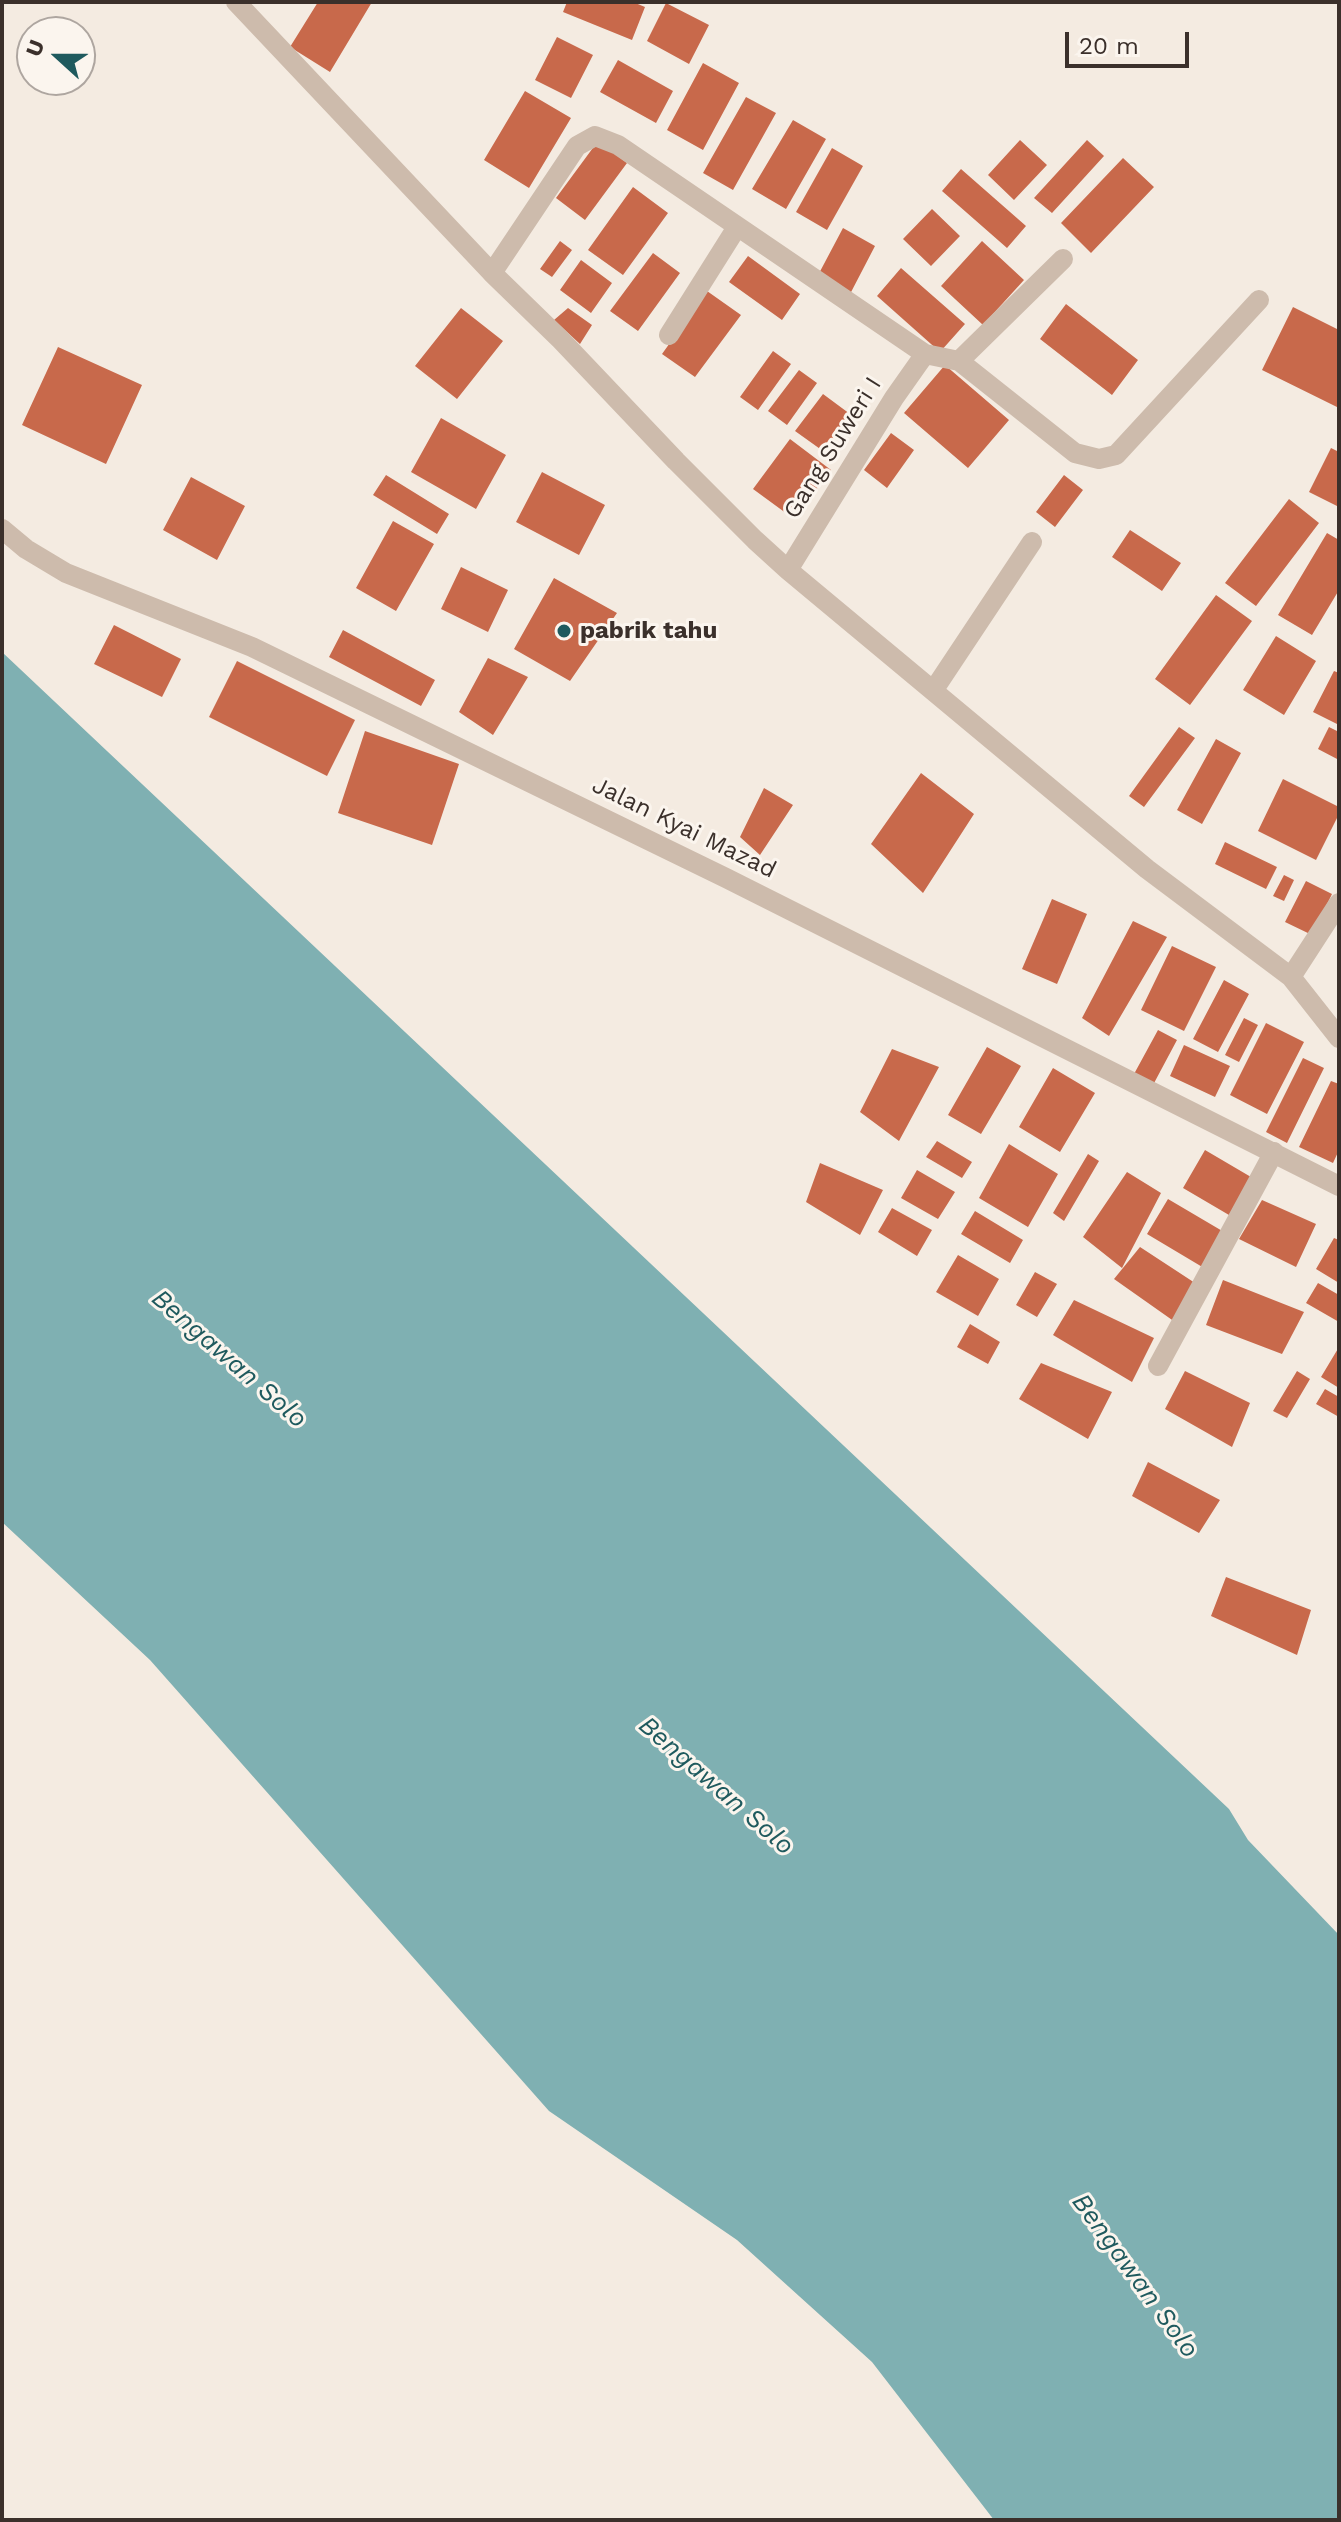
<!DOCTYPE html>
<html>
<head>
<meta charset="utf-8">
<style>
	body { margin:0 }
	#map { position:relative; width:1341px; height:2522px; overflow:hidden; background:#f4ebe1; font-family:"Work Sans",sans-serif }
	canvas { display:block }
	.frame { position:absolute; inset:0; border:4px solid #3b302b; pointer-events:none }
	.north { position:absolute; left:16px; top:16px; width:80px; height:80px; box-sizing:border-box; background:#fbf5ee; border:2px solid #aea6a0; border-radius:50%; rotate:291deg; font-size:22px; font-weight:700; line-height:32px; text-align:center; color:#3b302b }
	.north::after { content:''; display:block; margin:auto; width:28px; height:36px; background:#1f5a5e; clip-path:polygon(50% 0,100% 100%,50% 72%,0 100%) }
	.scale { position:absolute; left:1065px; top:32px; width:124px; height:36px; box-sizing:border-box; border:4px solid #3b302b; border-top:0; padding-left:10px; font-size:24px; line-height:28px; white-space:nowrap; color:#3b302b; -webkit-text-stroke:6px #fbf5ee; paint-order:stroke }
</style>
</head>
<body>
<div id="map">
<canvas width="1341" height="2522"></canvas>
<div class="frame"></div>
<div class="north">U</div>
<div class="scale">20 m</div>
</div>
<script>
const ctx = document.querySelector('canvas').getContext('2d');
ctx.lineJoin = 'round';
function fillPath(path, color) { ctx.fillStyle = color; ctx.fill(path, 'evenodd'); }
const shape = rows => new Path2D(rows.map(r => 'M' + r).join(''));
function strokePath(path, color, width, dash) { ctx.strokeStyle = color; ctx.lineWidth = width; ctx.lineCap = dash ? 'butt' : 'round'; ctx.setLineDash(dash || []); ctx.stroke(path); }
function label(font, color, halo, rows, align = 'center') {
  ctx.font = font + ' "Work Sans",sans-serif'; ctx.lineWidth = 6; ctx.setLineDash([]); ctx.textBaseline = 'middle'; ctx.strokeStyle = halo; ctx.fillStyle = color; for (const [text, x, y, turn = 0] of rows) {
    ctx.save(); ctx.translate(x, y); ctx.rotate((+turn || 0) * Math.PI / 180); ctx.textAlign = isNaN(turn) ? turn : align; if (halo) ctx.strokeText(text, 0, 0); ctx.fillText(text, 0, 0); ctx.restore();
  }
}
const water = shape([
	[2,652,1229,1809,1248,1840,1339,1935,1339,2520,994,2520,872,2362,737,2240,549,2111,150,1660,2,1522]
]);
const building = shape([
	[318,2,372,2,330,72,290,47],
	[567,2,633,2,645,7,632,40,563,12],
	[666,3,709,25,689,64,647,41],
	[557,37,593,55,571,98,535,80],
	[618,60,673,91,656,123,600,92],
	[703,63,739,83,703,150,667,130],
	[525,91,571,118,529,188,484,160],
	[746,97,776,113,733,190,703,173],
	[793,120,826,139,786,209,752,189],
	[1020,140,1047,165,1014,200,988,175],
	[1087,140,1104,156,1052,213,1034,198],
	[598,141,627,163,585,220,556,198],
	[832,148,863,166,827,230,796,212],
	[1123,158,1154,187,1091,253,1061,223],
	[961,169,1026,226,1007,248,942,191],
	[633,187,668,213,623,275,588,250],
	[932,209,960,236,931,266,903,239],
	[843,228,875,246,849,296,816,279],
	[560,241,572,250,552,277,540,269],
	[982,241,1024,280,983,325,941,286],
	[653,253,680,273,638,331,610,311],
	[748,256,800,294,782,320,729,282],
	[581,260,612,283,591,313,560,290],
	[901,268,965,324,940,352,877,296],
	[707,291,741,315,695,377,662,354],
	[1066,304,1138,360,1112,395,1040,339],
	[1293,307,1339,330,1339,408,1262,370],
	[461,308,503,341,457,399,415,366],
	[568,308,592,325,580,344,554,320],
	[58,347,142,385,106,464,22,425],
	[773,351,791,364,758,410,740,397],
	[945,365,1009,420,968,468,904,413],
	[799,370,817,383,787,425,768,411],
	[823,394,850,414,823,451,795,431],
	[441,418,506,455,476,509,411,472],
	[891,433,914,450,887,488,864,470],
	[790,439,831,470,794,519,753,489],
	[1331,448,1339,452,1339,507,1309,492],
	[542,472,605,505,579,555,516,522],
	[386,475,449,514,437,534,373,495],
	[1064,475,1083,490,1055,527,1036,512],
	[191,477,245,506,217,560,163,530],
	[1289,499,1319,523,1256,606,1225,583],
	[393,521,434,544,396,611,356,588],
	[1130,530,1181,563,1162,591,1112,557],
	[1327,533,1339,540,1339,590,1312,635,1278,615],
	[461,567,508,590,488,632,441,609],
	[554,578,617,613,570,681,514,649],
	[1216,595,1252,621,1190,705,1155,679],
	[114,625,181,659,162,697,94,664],
	[343,630,435,680,421,706,329,657],
	[1276,636,1316,661,1284,715,1243,690],
	[488,658,528,677,493,735,459,712],
	[237,661,355,720,327,776,209,717],
	[1334,671,1339,673,1339,725,1313,712],
	[1179,727,1195,738,1144,807,1129,796],
	[1329,727,1339,732,1339,760,1318,749],
	[365,731,459,764,432,845,338,813],
	[1216,739,1241,753,1202,824,1177,810],
	[921,773,974,814,923,893,871,844],
	[1283,779,1339,807,1339,814,1316,860,1258,831],
	[764,788,793,805,760,855,740,837],
	[1225,842,1277,867,1266,889,1215,864],
	[1284,875,1294,880,1284,901,1273,896],
	[1306,881,1332,894,1312,935,1285,922],
	[1052,899,1087,914,1057,984,1022,969],
	[1133,921,1167,937,1109,1036,1082,1018],
	[1172,946,1216,967,1184,1031,1141,1010],
	[1224,980,1249,994,1218,1052,1193,1039],
	[1244,1018,1258,1025,1239,1062,1225,1055],
	[1266,1023,1304,1042,1267,1114,1230,1095],
	[1158,1030,1177,1040,1153,1085,1134,1074],
	[1184,1045,1230,1066,1215,1097,1170,1076],
	[987,1047,1021,1066,981,1134,948,1115],
	[892,1049,939,1067,899,1141,860,1112],
	[1303,1058,1324,1068,1287,1143,1266,1132],
	[1053,1068,1095,1093,1060,1152,1019,1127],
	[1331,1081,1339,1084,1339,1150,1333,1163,1299,1147],
	[937,1141,972,1162,962,1178,926,1157],
	[1009,1144,1058,1174,1028,1227,979,1198],
	[1205,1150,1251,1177,1229,1215,1183,1188],
	[1088,1154,1099,1161,1064,1221,1053,1213],
	[820,1163,883,1190,860,1235,806,1202],
	[917,1170,955,1192,938,1219,901,1198],
	[1127,1172,1161,1193,1122,1268,1083,1237],
	[1168,1199,1224,1232,1204,1268,1147,1234],
	[1262,1200,1316,1224,1296,1267,1239,1239],
	[892,1208,932,1230,917,1256,878,1232],
	[975,1211,1023,1240,1010,1263,961,1234],
	[1334,1238,1339,1240,1339,1283,1316,1269],
	[1140,1247,1195,1283,1175,1322,1114,1279],
	[958,1255,999,1279,978,1316,936,1292],
	[1035,1272,1057,1284,1037,1317,1016,1305],
	[1223,1280,1304,1312,1282,1354,1206,1325],
	[1318,1283,1339,1295,1339,1322,1306,1303],
	[1074,1300,1154,1338,1132,1382,1053,1335],
	[970,1324,1000,1342,988,1364,957,1347],
	[1339,1347,1339,1388,1321,1377],
	[1041,1363,1112,1392,1088,1439,1019,1399],
	[1185,1371,1250,1403,1232,1447,1165,1409],
	[1297,1371,1310,1379,1287,1418,1273,1411],
	[1325,1389,1339,1397,1339,1417,1316,1404],
	[1148,1462,1220,1500,1199,1533,1132,1496],
	[1226,1577,1311,1610,1297,1655,1211,1616]
]);
const minor = shape([
	[236,2,492,273,561,340,676,461,755,540,788,570,1147,869,1291,977,1339,1038],
	[492,273,577,146,595,136,618,145,925,354,959,361,1063,259],
	[669,335,737,227],
	[959,361,1075,453,1099,459,1116,455,1259,300],
	[2,529,26,549,66,573,252,647,726,878,1339,1186],
	[788,570,894,398,925,354],
	[933,691,1032,542],
	[1291,977,1339,903],
	[1158,1366,1274,1152]
]);
const markers = [
	[564,631,8,"#1f5a5e"]
];
const streetNames = [
	["Gang Suweri I",833,448,-58],
	["Jalan Kyai Mazad",684,828,26]
];
const poiNames = [
	["pabrik tahu",580,631]
];
const waterNames = [
	["Bengawan Solo",229,1359,41],
	["Bengawan Solo",716,1786,41],
	["Bengawan Solo",1135,2276,54]
];
fillPath(water, '#7fb0b2');
fillPath(building, '#c8694b');
strokePath(minor, '#cdbbac', 20);
for (const [x, y, r, color] of markers) { const dot = new Path2D(); dot.arc(x, y, r, 0, 2 * Math.PI); ctx.fillStyle = color; ctx.fill(dot); strokePath(dot, '#fbf5ee', 3); }
label('24px', '#3b302b', '#fbf5ee', streetNames);
label('bold 24px', '#3b302b', '#fbf5ee', poiNames, 'left');
label('italic 26px', '#1f5a5e', '#fbf5ee', waterNames);
</script>
</body>
</html>
